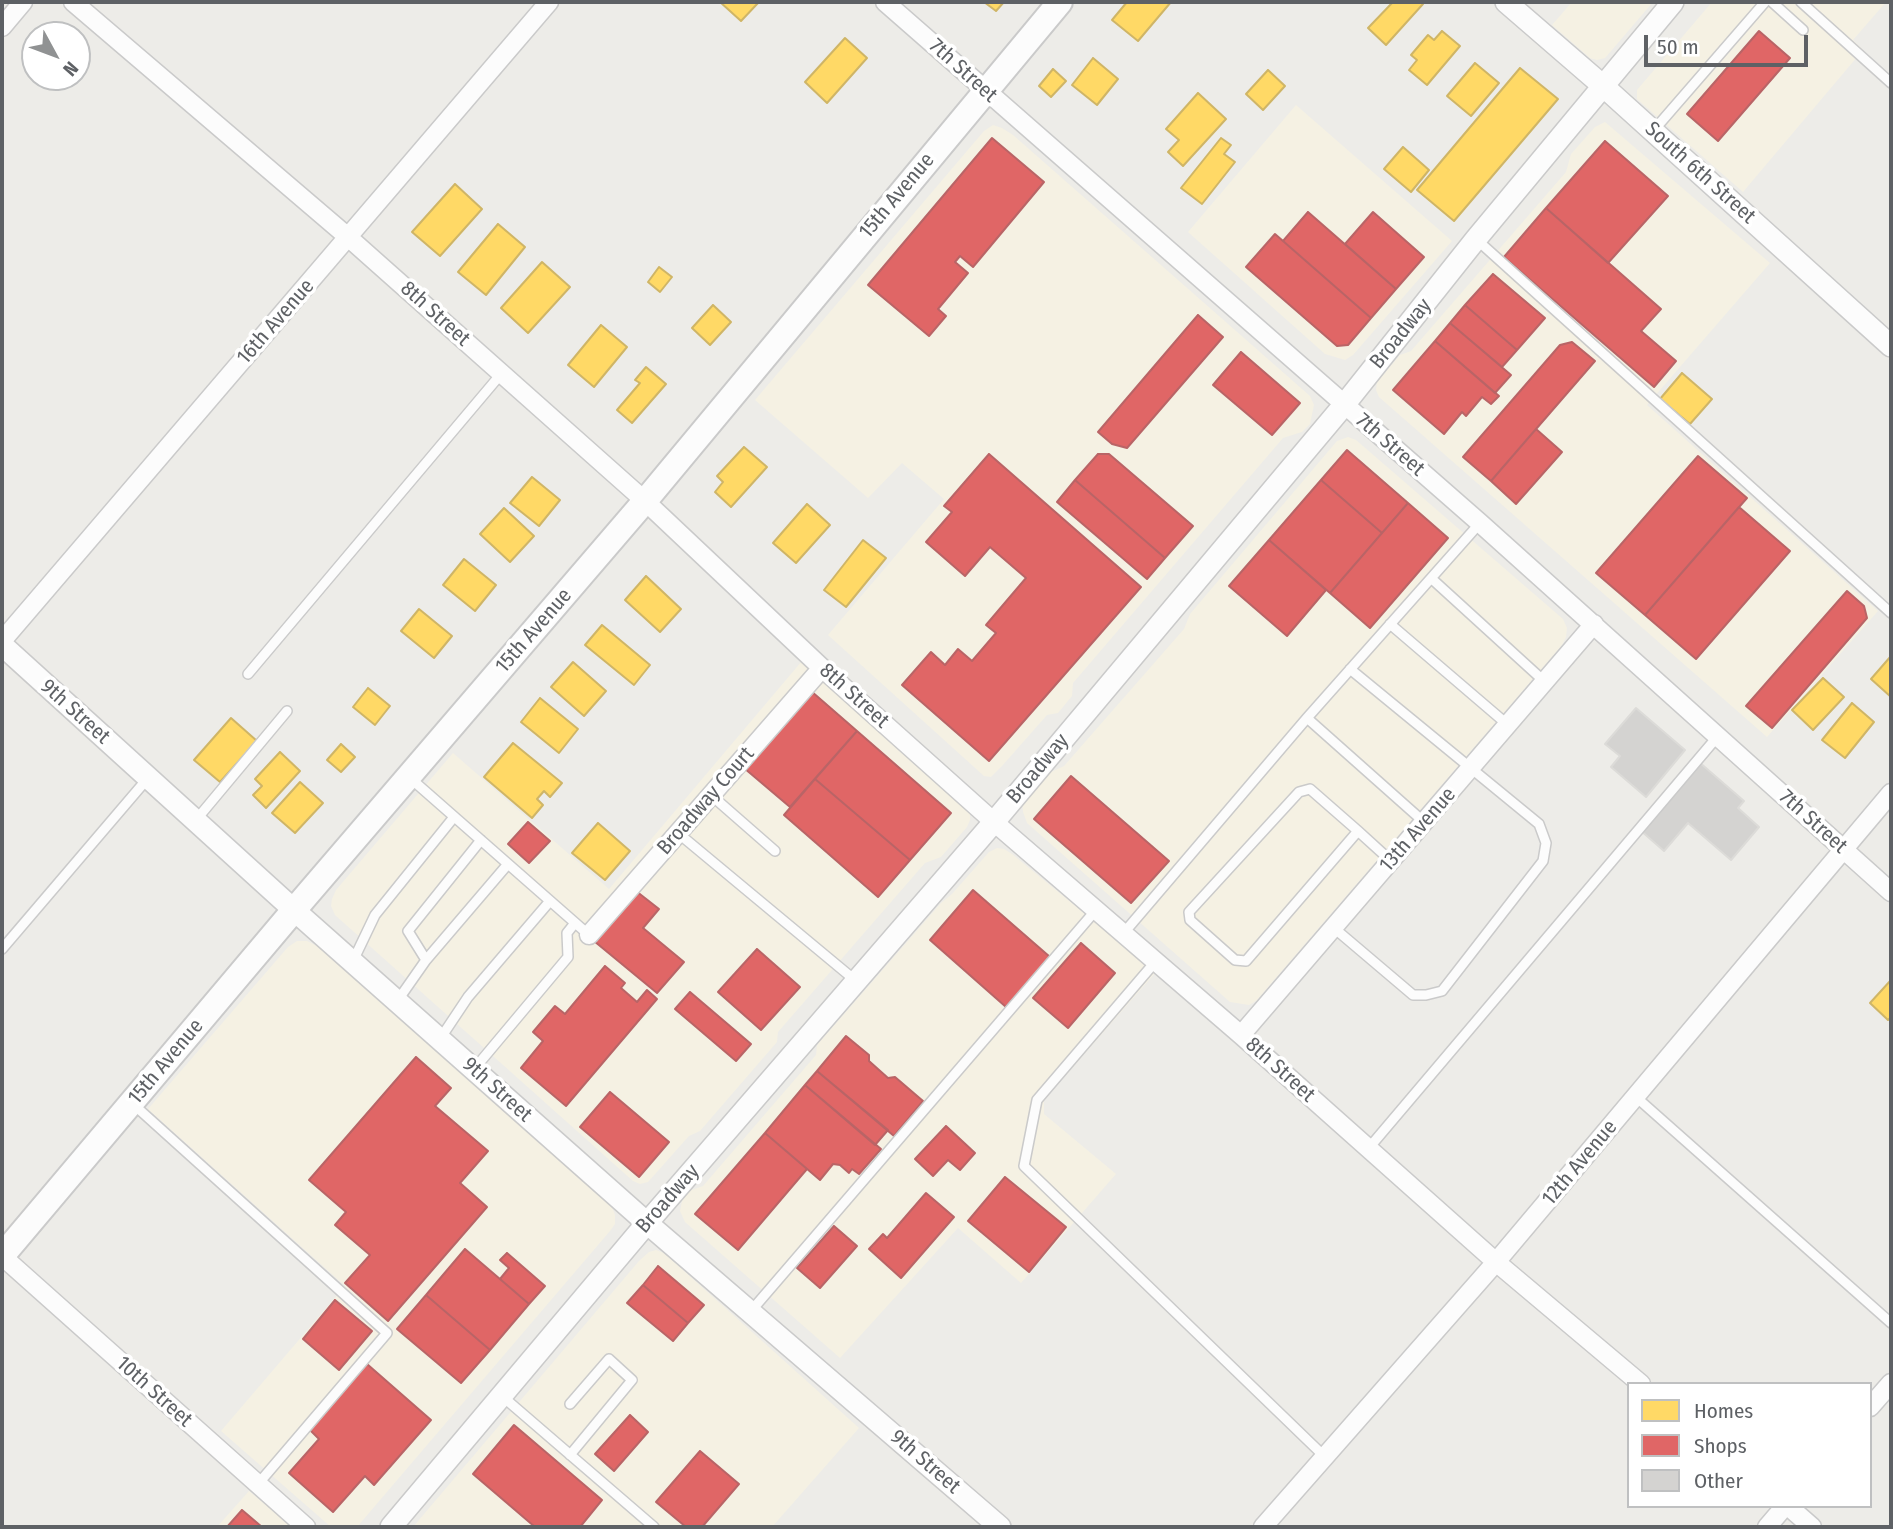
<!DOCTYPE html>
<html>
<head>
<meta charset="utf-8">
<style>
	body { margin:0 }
	#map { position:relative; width:1893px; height:1529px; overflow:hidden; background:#edece8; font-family:"Fira Sans Condensed",sans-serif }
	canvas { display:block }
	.frame { position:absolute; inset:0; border:4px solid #5e6165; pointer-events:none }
	.legend { position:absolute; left:1627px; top:1382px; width:245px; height:126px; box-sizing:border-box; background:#fff; border:2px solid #bfc0c1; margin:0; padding:9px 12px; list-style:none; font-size:21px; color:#5e6165 }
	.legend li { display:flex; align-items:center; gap:14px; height:35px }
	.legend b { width:35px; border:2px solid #bfc0c1 }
	.north { position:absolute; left:21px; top:21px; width:70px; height:70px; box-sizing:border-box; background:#fff; border:2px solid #bfc0c1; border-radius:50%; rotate:131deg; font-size:19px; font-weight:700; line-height:28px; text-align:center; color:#5e6165 }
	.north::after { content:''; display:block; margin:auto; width:24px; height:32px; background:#909293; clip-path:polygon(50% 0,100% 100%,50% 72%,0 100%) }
	.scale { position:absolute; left:1644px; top:35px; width:164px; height:32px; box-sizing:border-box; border:4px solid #5e6165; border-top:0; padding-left:9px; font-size:21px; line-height:24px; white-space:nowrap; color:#5e6165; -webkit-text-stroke:5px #fff; paint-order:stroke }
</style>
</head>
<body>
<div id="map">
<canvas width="1893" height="1529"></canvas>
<div class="frame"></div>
<ul class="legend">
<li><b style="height:19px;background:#ffd966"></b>Homes</li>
<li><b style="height:19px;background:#e06666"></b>Shops</li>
<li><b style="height:19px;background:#d4d3d1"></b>Other</li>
</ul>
<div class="north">N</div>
<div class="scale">50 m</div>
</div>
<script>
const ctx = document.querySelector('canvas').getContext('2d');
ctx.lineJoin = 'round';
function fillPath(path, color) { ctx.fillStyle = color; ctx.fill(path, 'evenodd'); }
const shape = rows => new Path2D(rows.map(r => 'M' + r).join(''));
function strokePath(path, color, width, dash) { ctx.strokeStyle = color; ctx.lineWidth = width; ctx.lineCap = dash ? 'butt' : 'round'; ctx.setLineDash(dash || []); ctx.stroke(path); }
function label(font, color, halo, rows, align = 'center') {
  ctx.font = font + ' "Fira Sans Condensed",sans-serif'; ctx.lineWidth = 7; ctx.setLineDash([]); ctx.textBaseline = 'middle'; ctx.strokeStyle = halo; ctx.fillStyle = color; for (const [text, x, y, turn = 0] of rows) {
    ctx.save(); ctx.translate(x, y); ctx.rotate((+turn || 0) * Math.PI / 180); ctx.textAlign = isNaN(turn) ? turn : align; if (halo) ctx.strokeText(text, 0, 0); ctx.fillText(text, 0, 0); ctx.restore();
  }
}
const commercial = shape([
	[1572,2,1653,2,1605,58,1597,60,1590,58,1552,25],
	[1712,2,1886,2,1853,40,1863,50,1743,192,1637,99,1637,90],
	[1296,105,1452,241,1353,355,1345,360,1325,354,1188,232],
	[1605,122,1770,263,1647,405,1878,611,1767,737,1379,397,1376,390,1377,382,1400,355,1411,351,1566,172,1571,154,1595,127],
	[993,125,1002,128,1013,135,1310,396,1314,405,1310,424,1302,432,1283,438,1073,683,1072,696,1058,713,1047,715,1002,766,991,777,984,776,828,635,944,499,902,463,868,498,755,400,984,131],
	[1348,437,1356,440,1563,619,1567,628,1566,637,1562,645,1256,1001,1249,1005,1230,1002,1027,823,1023,812,1022,801,1049,773,1064,766,1184,629,1190,614,1337,441],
	[802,661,963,803,970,813,970,820,967,827,941,857,925,863,778,1032,777,1042,700,1131,689,1136,648,1182,640,1184,633,1181,335,915,331,906,332,899,336,890,453,753,609,889],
	[997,848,1004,849,1012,854,1156,972,1044,1100,1044,1114,1116,1174,1021,1283,958,1228,840,1358,685,1222,680,1211,682,1201,689,1191,703,1186,816,1055,817,1045,941,903,952,894,989,852],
	[297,941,307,941,317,946,612,1207,615,1215,615,1224,610,1231,357,1527,331,1527,221,1431,345,1286,148,1109,288,947],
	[656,1250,664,1253,859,1428,772,1527,413,1527,639,1261,649,1252],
	[249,1491,292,1527,217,1527]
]);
const homes = shape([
	[720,2,759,2,741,21,720,2],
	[984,2,1004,2,996,11,984,2],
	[1127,2,1171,2,1138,41,1112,20,1127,2],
	[1393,2,1420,2,1423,4,1386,45,1368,28,1393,2],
	[1442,31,1460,46,1427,85,1409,70,1417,60,1411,55,1428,35,1434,40,1442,31],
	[845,38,867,58,827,103,805,82,845,38],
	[1093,58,1118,79,1097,105,1072,85,1093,58],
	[1475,63,1499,83,1471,116,1447,96,1475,63],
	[1520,68,1558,99,1454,221,1417,190,1520,68],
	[1053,69,1066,81,1051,97,1039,86,1053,69],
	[1268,70,1285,86,1263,110,1246,94,1268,70],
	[1198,93,1226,119,1183,166,1168,152,1179,140,1166,129,1198,93],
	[1221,138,1231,145,1224,154,1235,162,1202,204,1181,188,1221,138],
	[1403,147,1429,170,1411,192,1384,169,1403,147],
	[455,184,482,209,440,256,412,232,455,184],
	[498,224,525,247,486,295,458,272,498,224],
	[542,262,570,287,528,333,501,308,542,262],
	[659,267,672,277,660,292,648,282,659,267],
	[713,305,731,322,710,345,692,328,713,305],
	[601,325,627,347,594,387,568,365,601,325],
	[646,367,666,384,632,423,617,410,640,383,635,380,646,367],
	[1682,373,1712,399,1690,424,1660,399,1682,373],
	[744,447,767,467,731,507,715,492,723,482,717,476,744,447],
	[532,477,560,500,539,526,510,503,532,477],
	[807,504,830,525,796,563,773,543,807,504],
	[504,508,534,536,510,562,480,534,504,508],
	[863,540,886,558,846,607,824,590,863,540],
	[464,559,496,585,475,611,443,585,464,559],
	[646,576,681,609,660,632,625,600,646,576],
	[419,609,452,636,434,658,401,631,419,609],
	[602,625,650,665,634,685,585,645,602,625],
	[1891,656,1891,697,1871,679,1891,656],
	[573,662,606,691,584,716,551,687,573,662],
	[1823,678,1844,697,1813,730,1792,710,1823,678],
	[368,688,390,706,375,725,353,707,368,688],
	[540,698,578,729,559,753,521,722,540,698],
	[1852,703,1874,722,1845,758,1822,740,1852,703],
	[231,718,257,741,220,782,194,760,231,718],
	[513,743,562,783,550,797,544,791,537,799,543,805,532,818,484,777,513,743],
	[341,744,355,757,341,772,327,760,341,744],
	[280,752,300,771,266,808,253,795,262,786,255,779,280,752],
	[300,782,323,803,295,833,272,813,300,782],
	[598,823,630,851,605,880,572,853,598,823],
	[1891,980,1891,1017,1888,1020,1870,1003,1891,980]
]);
const shops = shape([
	[1759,31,1790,58,1718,141,1687,114,1759,31],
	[992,138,1044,182,973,267,960,256,955,262,968,273,938,309,946,316,929,336,868,285,992,138],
	[1605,141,1668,196,1608,263,1546,208,1605,141],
	[1546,208,1661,309,1641,331,1676,361,1654,387,1504,257,1546,208],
	[1308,212,1396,289,1371,318,1283,241,1308,212],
	[1373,212,1424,257,1396,289,1345,244,1373,212],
	[1275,234,1371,318,1348,345,1337,346,1246,267,1275,234],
	[1493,274,1545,318,1517,350,1465,305,1493,274],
	[1465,305,1517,350,1502,367,1450,323,1465,305],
	[1198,315,1223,337,1127,448,1112,444,1098,432,1198,315],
	[1450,323,1511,375,1495,393,1435,341,1450,323],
	[1435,341,1499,396,1491,404,1482,397,1466,416,1462,412,1444,434,1393,390,1435,341],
	[1572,342,1595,361,1491,481,1463,457,1560,345,1572,342],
	[1241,352,1300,403,1272,435,1213,385,1241,352],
	[1536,429,1562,452,1516,504,1491,481,1536,429],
	[1347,450,1408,503,1382,533,1321,480,1347,450],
	[989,454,1141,587,989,761,902,685,931,652,945,665,958,649,972,661,996,633,986,625,1026,578,990,547,965,576,926,542,952,512,944,506,989,454],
	[1098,454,1109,454,1193,526,1165,558,1075,480,1098,454],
	[1698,456,1747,498,1645,615,1596,573,1698,456],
	[1075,480,1165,558,1147,579,1057,502,1075,480],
	[1321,480,1382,533,1330,593,1269,540,1321,480],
	[1408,503,1448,538,1370,628,1330,593,1408,503],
	[1739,507,1790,551,1696,659,1645,615,1739,507],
	[1269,540,1326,590,1287,636,1229,586,1269,540],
	[1847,591,1864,606,1867,618,1772,728,1746,706,1847,591],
	[811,691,857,731,790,807,744,768,811,691],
	[857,731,951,813,910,860,815,779,857,731],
	[1071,776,1169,861,1131,903,1034,819,1071,776],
	[815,779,910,860,878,897,784,815,815,779],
	[528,822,550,841,529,863,508,844,528,822],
	[973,890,1050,957,1006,1007,930,940,973,890],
	[636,891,659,909,643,928,684,962,657,993,594,941,636,891],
	[1081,943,1115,973,1068,1028,1033,998,1081,943],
	[757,949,800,987,761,1030,718,992,757,949],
	[605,966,625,983,621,988,637,1002,647,990,657,999,566,1106,521,1068,543,1041,533,1032,555,1006,565,1014,605,966],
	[690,992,751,1044,736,1061,675,1009,690,992],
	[846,1036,869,1055,869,1061,888,1078,895,1077,923,1101,894,1136,817,1071,846,1036],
	[416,1057,451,1088,435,1106,488,1151,460,1183,487,1207,388,1321,345,1283,370,1255,335,1225,346,1212,309,1180,416,1057],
	[817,1071,888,1130,875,1145,805,1085,817,1071],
	[805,1085,881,1149,859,1174,852,1169,849,1173,840,1165,833,1164,820,1180,765,1133,805,1085],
	[610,1092,669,1142,639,1177,580,1127,610,1092],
	[946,1126,975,1153,960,1170,948,1160,933,1176,915,1159,946,1126],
	[765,1133,807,1169,738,1250,695,1214,765,1133],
	[1005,1177,1066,1227,1029,1272,968,1221,1005,1177],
	[926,1193,954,1217,901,1278,869,1249,883,1234,887,1238,926,1193],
	[834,1226,857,1246,820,1288,797,1268,834,1226],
	[465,1249,529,1304,490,1350,426,1295,465,1249],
	[507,1253,545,1286,529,1304,500,1279,509,1268,500,1260,507,1253],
	[658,1266,704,1305,688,1323,643,1285,658,1266],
	[643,1285,688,1323,673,1341,627,1303,643,1285],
	[426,1295,490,1350,461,1383,397,1329,426,1295],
	[335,1300,372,1331,339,1370,303,1339,335,1300],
	[367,1364,431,1420,374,1485,365,1476,333,1512,289,1473,319,1439,309,1429,367,1364],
	[630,1415,648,1432,614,1471,595,1454,630,1415],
	[514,1425,602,1500,580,1527,535,1527,473,1474,514,1425],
	[700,1451,739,1484,702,1527,686,1527,656,1502,700,1451],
	[242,1510,262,1527,227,1527,242,1510]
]);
const building = shape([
	[1636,708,1685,750,1646,797,1611,767,1620,756,1605,744,1636,708],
	[1699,762,1744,801,1738,808,1759,827,1731,860,1688,823,1664,851,1640,830,1699,762]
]);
const service = shape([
	[1772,2,1803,30],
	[1801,2,1891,83],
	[1654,130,1765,2],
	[1476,239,1891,613],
	[1432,579,1545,682],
	[1390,624,1508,725],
	[248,674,501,374],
	[1307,718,1424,822],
	[409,777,589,935],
	[711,795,775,851],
	[196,820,287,711],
	[1358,831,1246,961,1235,960,1190,920,1189,912,1299,792,1310,789,1358,831,1391,861],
	[678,833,856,981],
	[1334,928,1413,995,1426,995,1442,991,1543,861,1546,843,1539,824,1350,669],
	[1122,935,1307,718,1480,523],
	[2,949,148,778],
	[426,960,408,931,481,840],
	[353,961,375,915,454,817],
	[1156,961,1037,1100,1024,1166,1325,1457],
	[398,1000,426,960,508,864],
	[440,1039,468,997,550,901],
	[475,1068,568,957,567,933,575,923],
	[1636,1097,1891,1323],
	[133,1104,387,1333,258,1484],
	[1368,1149,1718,736],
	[751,1311,1096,910],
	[502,1396,654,1527],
	[570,1404,609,1359,632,1380,570,1455]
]);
const minor = shape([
	[73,2,348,237,645,501,822,668,994,822,1241,1035,1496,1262,1641,1384],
	[885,2,1480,523,1891,892],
	[2,27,23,2],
	[2,641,549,2],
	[589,935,822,668],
	[1241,1035,1594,624],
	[2,1256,306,1527],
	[1870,1407,1891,1383],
	[1788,1506,1812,1527],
	[1263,1527,1496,1262,1891,793],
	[1767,1527,1785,1506]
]);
const tertiary = shape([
	[1506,2,1602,85,1891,346],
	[2,645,294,910,647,1223,1000,1527],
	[391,1527,647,1223,994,822,1344,405,1476,239,1673,2]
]);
const secondary = shape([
	[2,1256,294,910,645,501,1060,2]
]);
const streetNames = [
	["7th Street",963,71,42],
	["South 6th Street",1700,173,42],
	["15th Avenue",897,196,-50],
	["8th Street",435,314,42],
	["16th Avenue",276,322,-49],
	["Broadway",1401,334,-51],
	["7th Street",1390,445,41],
	["15th Avenue",534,631,-49],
	["8th Street",854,696,42],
	["9th Street",75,712,42],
	["Broadway",1038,769,-50],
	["Broadway Court",706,801,-49],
	["7th Street",1813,822,42],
	["13th Avenue",1418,830,-49],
	["15th Avenue",166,1062,-50],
	["8th Street",1280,1070,42],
	["9th Street",497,1090,42],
	["12th Avenue",1580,1163,-50],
	["Broadway",668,1199,-49],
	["10th Street",154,1392,42],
	["9th Street",925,1462,41]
];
fillPath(commercial, '#f5f1e3');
fillPath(homes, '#ffd966');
strokePath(homes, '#cfb566', 2);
fillPath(shops, '#e06666');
strokePath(shops, '#b96466', 2);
fillPath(building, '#d4d3d1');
strokePath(building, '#dcdbd8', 2);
strokePath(service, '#cacaca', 12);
strokePath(minor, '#cacaca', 21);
strokePath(tertiary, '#cacaca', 24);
strokePath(secondary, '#cacaca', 28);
strokePath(service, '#fcfcfc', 9);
strokePath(minor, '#fcfcfc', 18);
strokePath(tertiary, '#fcfcfc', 21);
strokePath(secondary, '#fcfcfc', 24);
label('21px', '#5e6165', '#fff', streetNames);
</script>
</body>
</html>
